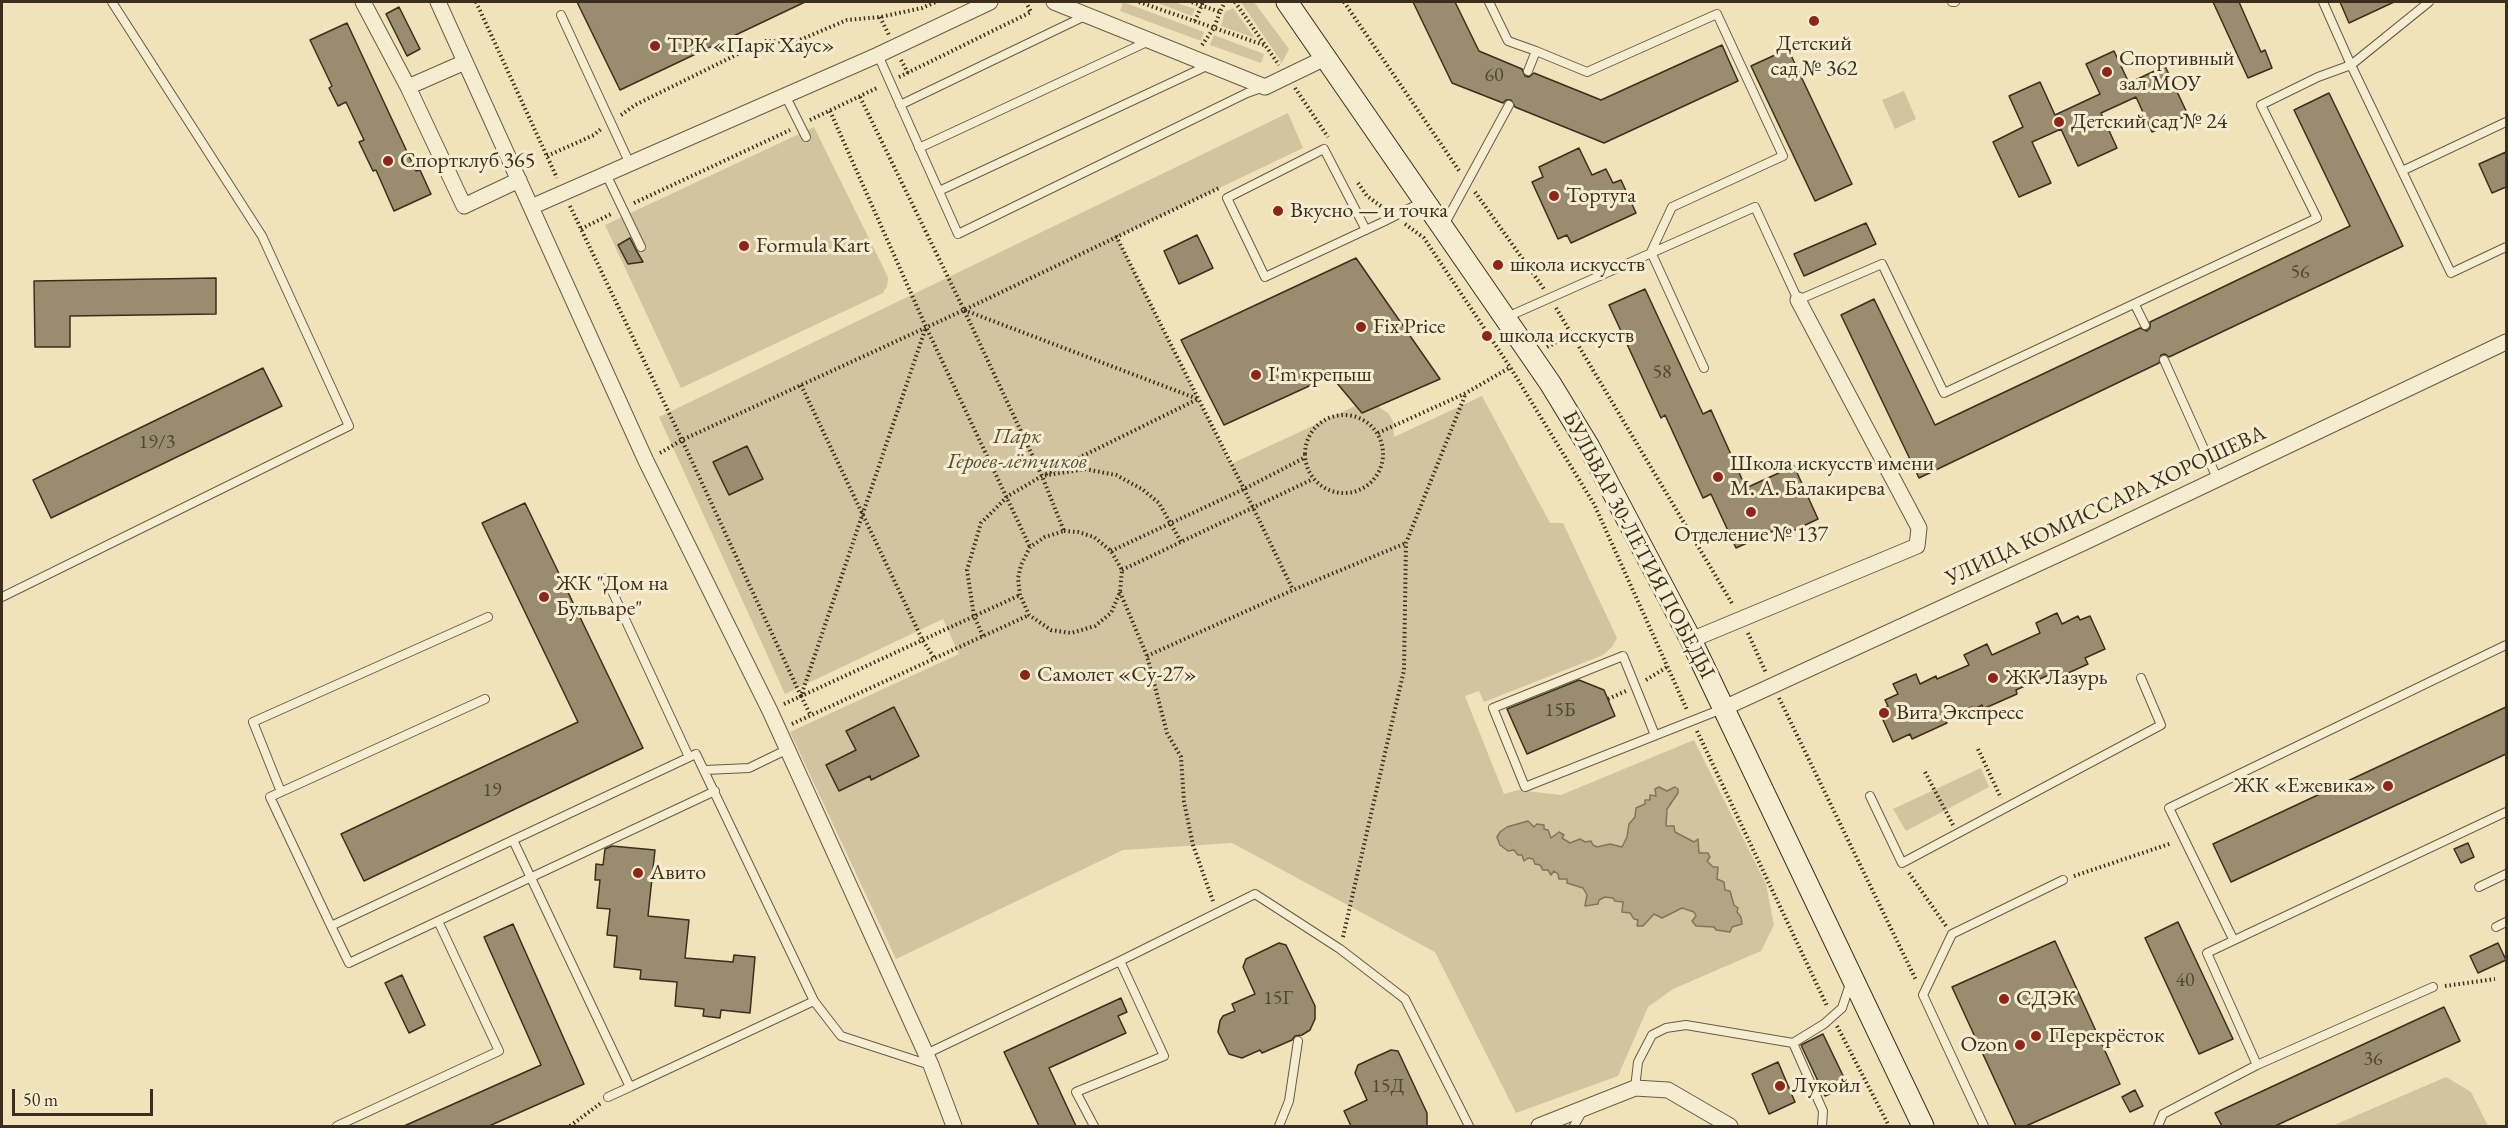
<!DOCTYPE html>
<html>
<head>
<meta charset="utf-8">
<style>
	body { margin:0 }
	#map { position:relative; width:2508px; height:1128px; overflow:hidden; background:#f0e3ba; font-family:"EB Garamond",serif }
	canvas { display:block }
	.frame { position:absolute; inset:0; border:3px solid #3b2e1d; pointer-events:none }
	.scale { position:absolute; left:12px; top:1089px; width:141px; height:27px; box-sizing:border-box; border:3px solid #3b2e1d; border-top:0; padding-left:8px; font-size:18px; line-height:21px; white-space:nowrap; color:#3b2e1d; -webkit-text-stroke:4px #f5edd2; paint-order:stroke }
</style>
</head>
<body>
<div id="map">
<canvas width="2508" height="1128"></canvas>
<div class="frame"></div>
<div class="scale">50 m</div>
</div>
<script>
const ctx = document.querySelector('canvas').getContext('2d');
ctx.lineJoin = 'round';
function fillPath(path, color) { ctx.fillStyle = color; ctx.fill(path, 'evenodd'); }
const shape = rows => new Path2D(rows.map(r => 'M' + r).join(''));
function strokePath(path, color, width, dash) { ctx.strokeStyle = color; ctx.lineWidth = width; ctx.lineCap = dash ? 'butt' : 'round'; ctx.setLineDash(dash || []); ctx.stroke(path); }
function label(font, color, halo, rows, align = 'center') {
  ctx.font = font + ' "EB Garamond",serif'; ctx.lineWidth = 6; ctx.setLineDash([]); ctx.textBaseline = 'middle'; ctx.strokeStyle = halo; ctx.fillStyle = color; for (const [text, x, y, turn = 0] of rows) {
    ctx.save(); ctx.translate(x, y); ctx.rotate((+turn || 0) * Math.PI / 180); ctx.textAlign = isNaN(turn) ? turn : align; if (halo) ctx.strokeText(text, 0, 0); ctx.fillText(text, 0, 0); ctx.restore();
  }
}
const green = shape([
	[1123,2,1204,32,1201,41,1120,11],
	[1155,2,1174,2,1195,9,1192,16],
	[1241,2,1254,2,1289,49,1282,63],
	[1233,8,1255,38,1221,26,1225,12],
	[1214,35,1264,54,1261,63,1210,45],
	[1904,91,1916,119,1895,129,1882,100],
	[1288,113,1303,148,1117,237,1231,464,1368,400,1388,413,1393,421,1394,437,1482,396,1550,523,1563,523,1617,638,1612,647,1603,655,1484,702,1479,691,1465,696,1504,794,1518,790,1561,795,1694,740,1766,884,1774,925,1761,951,1673,989,1648,1007,1618,1076,1516,1113,1435,952,1232,843,1123,850,896,959,790,732,959,654,943,619,785,694,659,417],
	[814,127,883,267,888,278,887,286,883,293,681,388,605,225],
	[1981,768,1989,787,1906,831,1893,809],
	[2446,1077,2471,1092,2488,1126,2332,1126]
]);
const water = shape([
	[1659,787,1667,791,1675,787,1678,789,1678,793,1667,809,1666,826,1674,826,1675,832,1694,842,1698,839,1699,853,1708,853,1710,857,1707,861,1713,867,1718,867,1717,879,1724,882,1725,890,1730,891,1734,905,1738,908,1737,912,1741,917,1742,924,1732,927,1730,932,1716,930,1714,927,1696,926,1692,921,1696,916,1694,912,1682,908,1662,918,1654,914,1643,926,1637,926,1638,920,1634,919,1630,913,1622,912,1623,902,1615,901,1613,898,1605,897,1599,900,1598,904,1585,906,1587,895,1583,888,1567,883,1567,879,1559,879,1558,874,1554,871,1551,875,1548,870,1543,870,1540,865,1535,864,1533,859,1528,858,1524,861,1522,855,1518,855,1514,850,1508,851,1500,845,1497,837,1500,832,1507,827,1528,821,1534,827,1537,824,1544,825,1544,829,1548,830,1551,838,1559,832,1564,835,1562,838,1570,843,1580,839,1585,842,1591,841,1593,845,1597,847,1610,844,1622,847,1627,837,1629,824,1635,817,1636,808,1645,804,1645,800,1650,800,1650,795,1656,796,1655,789,1659,787]
]);
const building = shape([
	[577,2,805,2,620,90,577,2],
	[1413,2,1455,2,1479,51,1522,69,1525,76,1529,77,1534,73,1601,100,1722,45,1738,81,1604,143,1515,107,1511,100,1506,100,1503,103,1452,83,1413,2],
	[2213,2,2239,2,2261,52,2265,50,2272,68,2248,78,2213,2],
	[2340,2,2394,2,2349,23,2340,2],
	[399,7,420,49,407,56,386,14,399,7],
	[347,23,416,171,420,170,431,194,394,211,376,170,373,171,359,142,364,140,346,102,338,106,329,88,332,86,310,40,347,23],
	[1788,49,1852,184,1815,201,1751,66,1788,49],
	[2114,51,2129,83,2165,66,2188,115,2152,132,2136,97,2101,113,2117,148,2078,166,2061,129,2032,142,2051,183,2019,197,1993,142,2023,127,2009,96,2040,82,2055,115,2100,94,2086,64,2114,51],
	[2329,93,2403,246,2169,357,2165,354,2161,355,2159,363,1919,478,1841,315,1874,299,1935,425,2140,328,2147,331,2150,328,2150,322,2350,226,2294,110,2329,93],
	[1579,148,1592,175,1606,169,1613,183,1621,180,1636,213,1571,243,1567,235,1558,239,1532,182,1543,177,1539,167,1579,148],
	[2506,152,2506,187,2492,193,2479,164,2506,152],
	[1866,223,1876,244,1804,276,1794,254,1866,223],
	[1197,235,1213,268,1179,284,1164,251,1197,235],
	[630,238,636,250,643,262,628,264,618,245,630,238],
	[1356,258,1440,379,1362,413,1331,376,1224,425,1181,340,1356,258],
	[216,278,216,314,70,316,70,347,35,347,34,281,216,278],
	[1645,289,1703,414,1711,410,1746,488,1794,466,1818,519,1784,535,1780,528,1736,548,1711,494,1703,498,1665,415,1661,418,1609,305,1645,289],
	[263,368,282,406,51,518,33,480,263,368],
	[747,446,763,479,729,495,713,462,747,446],
	[525,503,643,748,364,881,341,834,578,722,482,523,525,503],
	[2057,613,2062,624,2078,616,2080,620,2090,616,2105,649,2085,658,2088,664,2055,679,2053,673,2016,690,2017,694,1983,709,1982,705,1973,710,1972,707,1945,720,1947,723,1912,739,1910,734,1893,742,1879,711,1888,706,1885,700,1898,694,1893,684,1916,674,1920,684,1936,676,1937,679,1969,665,1964,655,1987,644,1992,655,2040,633,2036,623,2057,613],
	[1579,680,1604,690,1615,716,1527,754,1507,709,1579,680],
	[894,707,919,756,871,780,870,776,839,791,826,765,856,750,846,731,894,707],
	[2506,707,2506,754,2231,882,2213,844,2506,707],
	[2468,843,2474,857,2461,863,2454,849,2468,843],
	[612,846,655,850,648,916,689,920,685,958,733,962,734,955,755,957,750,1013,721,1010,720,1018,703,1016,704,1009,675,1006,677,982,640,979,641,970,614,967,617,936,607,935,610,909,597,908,600,880,595,880,596,864,603,865,605,849,612,846],
	[2178,922,2233,1039,2199,1054,2145,938,2178,922],
	[513,924,584,1084,489,1126,404,1126,541,1065,484,937,513,924],
	[2055,941,2120,1084,2026,1126,2016,1126,1952,987,2055,941],
	[1279,943,1286,945,1315,1006,1315,1019,1310,1030,1302,1035,1295,1036,1292,1040,1262,1053,1260,1050,1242,1058,1229,1054,1218,1032,1220,1021,1223,1016,1235,1011,1232,1004,1255,994,1243,967,1246,959,1279,943],
	[2498,943,2506,960,2478,973,2470,956,2498,943],
	[402,975,425,1025,409,1033,385,983,402,975],
	[1121,998,1127,1012,1118,1016,1126,1033,1049,1068,1076,1126,1039,1126,1004,1052,1121,998],
	[2444,1007,2460,1041,2275,1126,2222,1126,2215,1113,2444,1007],
	[1823,1034,1848,1086,1825,1096,1801,1045,1823,1034],
	[1391,1050,1398,1051,1427,1113,1427,1126,1351,1126,1344,1111,1367,1100,1355,1073,1358,1065,1391,1050],
	[1778,1062,1795,1102,1769,1114,1752,1074,1778,1062],
	[2135,1090,2143,1106,2130,1112,2122,1097,2135,1090]
]);
const path = shape([
	[476,2,557,178],
	[1139,2,1264,45],
	[1192,2,1220,12,1225,2],
	[1235,2,1279,65],
	[1344,2,1460,172],
	[880,17,889,35],
	[1195,21,1203,2],
	[1202,45,1214,28,1220,12],
	[901,60,908,73],
	[899,77,1031,12,1026,2],
	[1295,88,1328,137],
	[860,97,964,310,1042,476,1064,531],
	[830,111,926,327,1030,547],
	[621,115,635,105,764,41,795,42,847,20,880,17,922,8,936,2],
	[810,120,879,87],
	[547,156,594,135,602,128],
	[1358,183,1367,196,1385,209],
	[1475,192,1544,289],
	[634,203,790,130],
	[570,206,682,440,801,696,926,327],
	[1405,224,1424,238,1510,367,1594,504,1687,710],
	[581,229,613,213],
	[1116,236,1244,489,1293,590],
	[1556,308,1733,605],
	[964,310,1198,399],
	[1547,347,1572,334],
	[801,385,923,641,935,659],
	'1305 454a39 39 0 1 1 78 0a39 39 0 1 1-78 0Z',
	[1378,433,1466,393,1511,367],
	[660,453,682,440,964,310,1219,188],
	[1046,474,1198,399],
	[1064,531,1078,532,1094,537,1111,551,1122,570,1120,592,1111,613,1095,626,1071,633,1051,630,1029,615,1020,595,1018,578,1021,565,1030,547,1045,537,1064,531],
	[1111,551,1244,489,1304,458],
	[1122,570,1313,479],
	[1120,592,1147,656,1167,733,1181,757,1184,802,1193,845,1213,901],
	[1748,633,1766,673],
	[983,636,974,616,967,570,981,523,1008,496,1042,476,1085,469,1116,475,1142,489,1159,503,1181,542],
	[1147,656,1293,590,1406,543],
	[1646,680,1667,667],
	[801,696,811,716],
	[1779,698,1916,980],
	[1608,699,1626,691],
	[784,704,1020,595],
	[792,724,1029,615],
	[1697,731,1827,1006],
	[1978,749,2001,798],
	[1925,772,1953,825],
	[1909,873,1946,926],
	[2074,876,2172,843],
	[1343,937,1404,670,1406,543,1466,393],
	[2445,986,2495,979],
	[1837,1026,1889,1126],
	[570,1126,601,1103]
]);
const service = shape([
	[1489,2,1508,41,1536,51,1528,71],
	[1952,2,1955,2],
	[2429,2,2351,65,2451,273,2506,247],
	[561,15,630,164],
	[1536,51,1587,72,1717,14,1783,156,1672,207,1651,252,1704,368],
	[878,55,958,234,1247,93,1264,87],
	[785,95,806,137],
	[900,105,1085,16],
	[919,148,1149,41],
	[2402,171,2506,122],
	[606,174,641,247],
	[939,191,1209,65],
	[1444,225,1509,105],
	[1366,230,1324,149,1227,198,1265,277,1385,221,1424,201],
	[2135,305,2145,325],
	[1507,317,1755,207,1798,300,1882,264,1944,393,2317,218,2261,105,2318,77,2351,65,2323,2],
	[2164,360,2217,478],
	[606,578,689,757],
	[2,597,349,426,262,236,112,2],
	[485,699,270,797,331,926,513,840,630,1087,814,1001],
	[1655,735,1623,656,1493,708,1525,787,1722,709],
	[705,770,749,768,786,750],
	[281,792,253,722,488,617],
	[1870,796,1902,863,2161,725,2141,678],
	[513,840,696,754,814,1001,841,1036,930,1065],
	[2479,887,2506,874],
	[331,926,349,963,438,921],
	[2496,927,2506,922],
	[2233,939,2169,808,2506,645],
	[1793,1043,1823,1111,1822,1126],
	[926,1054,1120,961],
	[2257,1065,2207,953,2506,812],
	[1635,1088,1638,1062,1652,1035,1666,1028,1686,1025,1793,1043,1824,1024,1842,1008,1850,984],
	[608,1097,630,1087],
	[337,1126,499,1051,438,921,715,791],
	[1094,1126,1076,1092,1164,1056,1120,961,1255,894,1340,949,1405,999,1469,1126],
	[1279,1126,1289,1101,1298,1041],
	[1574,1126,1583,1110],
	[1984,1126,1923,995,1952,934,2063,880],
	[2158,1126,2163,1114,2257,1065,2433,987]
]);
const minor = shape([
	[363,2,408,87],
	[438,2,646,461,770,711,931,1065,954,1126],
	[1054,2,1265,87,1325,58],
	[465,62,408,87,464,206,519,180],
	[531,207,878,55,990,2],
	[1691,640,1917,546,1919,528,1798,300],
	[1724,708,2085,542,2506,342],
	[1539,1126,1635,1088,1668,1090,1730,1126]
]);
const secondary = shape([
	[1287,2,1550,383,1589,447,1691,640,1923,1126]
]);
const markers = [
	[1814,21,6,"#8f2418"],
	[655,46,6,"#8f2418"],
	[2107,72,6,"#8f2418"],
	[2059,122,6,"#8f2418"],
	[388,161,6,"#8f2418"],
	[1554,196,6,"#8f2418"],
	[1278,211,6,"#8f2418"],
	[744,246,6,"#8f2418"],
	[1498,265,6,"#8f2418"],
	[1361,327,6,"#8f2418"],
	[1487,336,6,"#8f2418"],
	[1256,375,6,"#8f2418"],
	[1718,477,6,"#8f2418"],
	[1751,512,6,"#8f2418"],
	[544,597,6,"#8f2418"],
	[1025,675,6,"#8f2418"],
	[1993,678,6,"#8f2418"],
	[1884,713,6,"#8f2418"],
	[2388,786,6,"#8f2418"],
	[638,873,6,"#8f2418"],
	[2004,999,6,"#8f2418"],
	[2036,1036,6,"#8f2418"],
	[2020,1045,6,"#8f2418"],
	[1780,1086,6,"#8f2418"]
];
const numberNames = [
	["60",1494,76],
	["56",2300,273],
	["58",1662,373],
	["19/3",157,443],
	["15Б",1560,711],
	["19",492,791],
	["40",2185,981],
	["15Г",1278,999],
	["36",2373,1060],
	["15Д",1388,1087]
];
const poiNames = [
	["Детский",1814,44,"center"],
	["сад № 362",1814,69,"center"],
	["ТРК «Парк Хаус»",667,46],
	["Спортивный",2119,59],
	["зал МОУ",2119,84],
	["Детский сад № 24",2071,122],
	["Спортклуб 365",400,161],
	["Тортуга",1566,196],
	["Вкусно — и точка",1290,211],
	["Formula Kart",756,246],
	["школа искусств",1510,265],
	["Fix Price",1373,327],
	["школа исскуств",1499,336],
	["I'm крепыш",1268,375],
	["Школа искусств имени",1730,464],
	["М. А. Балакирева",1730,489],
	["Отделение № 137",1751,535,"center"],
	["ЖК \"Дом на",556,584],
	["Бульваре\"",556,609],
	["Самолет «Су-27»",1037,675],
	["ЖК Лазурь",2005,678],
	["Вита Экспресс",1896,713],
	["ЖК «Ежевика»",2376,786,"right"],
	["Авито",650,873],
	["СДЭК",2016,999],
	["Перекрёсток",2048,1036],
	["Ozon",2008,1045,"right"],
	["Лукойл",1792,1086]
];
const parkNames = [
	["Парк",1017,437],
	["Героев-лётчиков",1017,462]
];
const streetNames = [
	["УЛИЦА КОМИССАРА ХОРОШЕВА",2106,506,-25],
	["БУЛЬВАР 30-ЛЕТИЯ ПОБЕДЫ",1638,545,62]
];
fillPath(green, '#d1c49f');
fillPath(water, '#b2a585');
strokePath(water, '#82755b', 1.5);
fillPath(building, '#998c6f');
strokePath(building, '#3b2e1d', 1.5);
strokePath(service, '#685b44', 10);
strokePath(minor, '#685b44', 17);
strokePath(secondary, '#3b2e1d', 23);
strokePath(path, '#3b2e1d', 4, [1.5, 3]);
strokePath(service, '#f5edd2', 8);
strokePath(minor, '#f5edd2', 15);
strokePath(secondary, '#f5edd2', 21);
for (const [x, y, r, color] of markers) { const dot = new Path2D(); dot.arc(x, y, r, 0, 2 * Math.PI); ctx.fillStyle = color; ctx.fill(dot); strokePath(dot, '#f5edd2', 2); }
label('20px', '#524632', null, numberNames);
label('22px', '#3b2e1d', '#f5edd2', poiNames, 'left');
label('italic 22px', '#594c37', '#f5edd2', parkNames);
label('22px', '#3b2e1d', '#f5edd2', streetNames);
</script>
</body>
</html>
